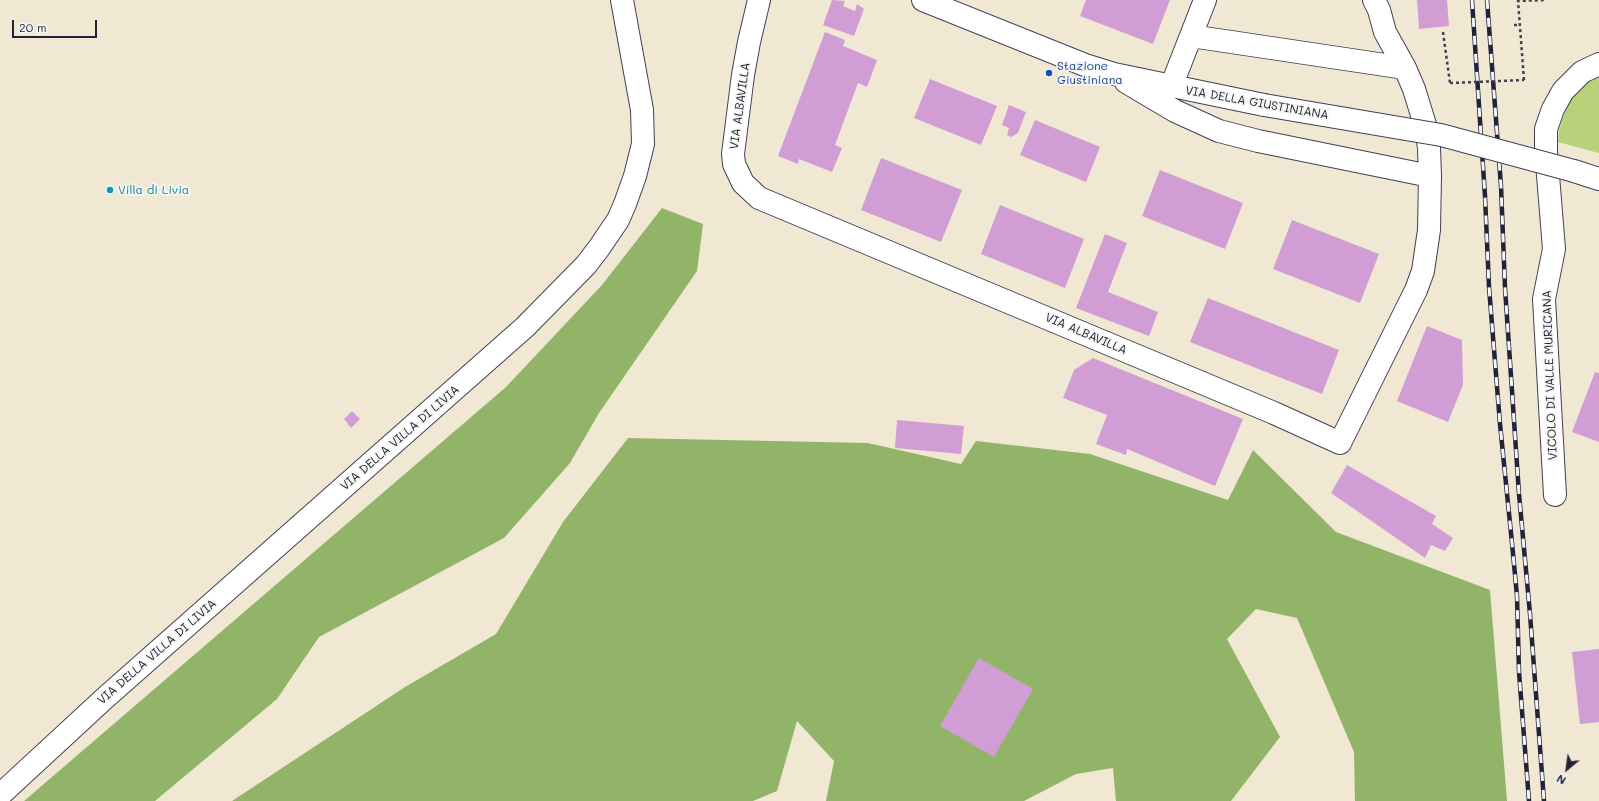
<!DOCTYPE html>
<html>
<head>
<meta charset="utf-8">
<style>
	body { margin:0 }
	#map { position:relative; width:1599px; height:801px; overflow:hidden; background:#f1e8d4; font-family:Mali,sans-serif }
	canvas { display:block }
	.north { position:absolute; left:1547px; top:749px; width:40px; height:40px; -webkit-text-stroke:3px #f6f6f2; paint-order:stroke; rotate:209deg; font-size:11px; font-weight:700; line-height:16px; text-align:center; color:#22223b }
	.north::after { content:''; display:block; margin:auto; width:14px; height:18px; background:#22223b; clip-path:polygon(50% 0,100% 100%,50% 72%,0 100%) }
	.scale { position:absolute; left:12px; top:20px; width:85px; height:18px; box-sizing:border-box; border:2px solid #22223b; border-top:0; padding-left:5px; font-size:12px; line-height:14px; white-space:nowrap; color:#22223b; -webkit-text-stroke:3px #f6f6f2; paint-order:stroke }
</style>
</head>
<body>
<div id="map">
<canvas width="1599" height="801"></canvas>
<div class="north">N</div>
<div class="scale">20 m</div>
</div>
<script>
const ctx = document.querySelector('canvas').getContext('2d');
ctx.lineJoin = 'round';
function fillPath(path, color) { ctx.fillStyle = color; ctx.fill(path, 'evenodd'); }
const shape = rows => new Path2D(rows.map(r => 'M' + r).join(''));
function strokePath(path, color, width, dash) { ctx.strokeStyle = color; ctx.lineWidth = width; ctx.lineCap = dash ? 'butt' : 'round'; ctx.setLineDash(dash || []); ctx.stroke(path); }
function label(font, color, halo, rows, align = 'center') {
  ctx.font = font + ' Mali,sans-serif'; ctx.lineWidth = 3.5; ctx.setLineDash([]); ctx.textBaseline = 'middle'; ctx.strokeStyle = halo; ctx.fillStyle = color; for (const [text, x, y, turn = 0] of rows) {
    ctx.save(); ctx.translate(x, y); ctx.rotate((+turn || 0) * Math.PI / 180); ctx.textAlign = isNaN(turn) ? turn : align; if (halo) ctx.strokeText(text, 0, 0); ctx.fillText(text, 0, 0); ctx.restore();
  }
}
const green = shape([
	[1599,72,1599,153,1558,142,1559,130,1569,100,1579,83]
]);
const forest = shape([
	[662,208,703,224,697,271,599,413,570,463,504,538,319,637,277,699,155,801,24,801,506,387,602,285],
	[628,438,868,443,961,464,976,441,1090,454,1228,500,1253,450,1336,532,1490,590,1507,801,1355,801,1354,752,1297,618,1256,609,1227,639,1280,737,1231,801,1116,801,1113,768,1076,774,1024,801,826,801,834,761,797,721,777,791,753,801,232,801,405,687,496,634,563,522]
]);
const building = shape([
	[832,0,845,1,843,6,855,11,857,4,864,9,854,36,823,25],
	[1086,0,1170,0,1153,44,1080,16],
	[1417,0,1447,0,1449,26,1419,29],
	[825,32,845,40,843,46,877,60,867,87,858,83,835,145,842,148,832,172,799,159,798,164,778,156],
	[930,79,997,106,981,145,914,118],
	[1009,105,1026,112,1018,133,1011,137,1007,135,1009,128,1002,125],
	[1035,120,1100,147,1086,182,1020,155],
	[881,158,962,190,941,242,861,210],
	[1160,170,1243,203,1225,249,1142,216],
	[1000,205,1084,239,1065,288,981,254],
	[1292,220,1379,254,1360,303,1273,269],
	[1105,234,1127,243,1108,292,1158,312,1149,336,1076,308],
	[1208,298,1339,350,1322,394,1190,342],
	[1427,326,1462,340,1463,385,1448,422,1397,401],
	[1093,358,1243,419,1215,486,1127,449,1126,455,1096,444,1107,415,1063,398,1074,370],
	[1595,372,1599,373,1599,442,1572,432],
	[352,411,360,419,351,428,344,419],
	[897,420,964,426,961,454,895,448],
	[1347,465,1436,516,1432,524,1453,538,1445,551,1431,545,1425,558,1331,493],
	[1599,649,1599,722,1580,724,1572,652],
	[979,658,1033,689,994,757,940,726]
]);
const path = shape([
	[1514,25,1520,25],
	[1443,32,1450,83],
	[1524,80,1518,1,1545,0]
]);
const minor = shape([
	[759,0,749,42,743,75,733,154,734,164,743,183,759,198,1274,413,1340,443,1416,290,1423,271,1429,230,1430,176,1429,148,1426,128,1414,89,1405,68,1385,32,1379,10,1374,0],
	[923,0,1085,65,1114,74,1264,105],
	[1191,36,1405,68],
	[1126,82,1175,111,1219,131,1258,141,1430,176],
	[1171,87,1205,0],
	[1574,171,1599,179],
	[1555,495,1544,299,1554,249,1546,151,1546,129,1553,109,1563,91,1582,72,1599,64],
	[0,795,105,698,525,327,586,265,599,248,618,220,625,204,635,176,643,144,642,110,622,0]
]);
const rail = shape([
	[1472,0,1485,196,1489,287,1500,424,1512,543,1517,596,1519,672,1529,801],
	[1487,0,1501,186,1505,288,1519,494,1530,614,1544,801]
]);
const pathBridge = shape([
	[1450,83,1524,80]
]);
const minorBridge = shape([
	[1264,105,1441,135,1574,171]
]);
const markers = [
	[1049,73,4,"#1a4fb4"],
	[110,190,4,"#0f9aa8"]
];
const transitNames = [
	["Stazione",1057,66],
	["Giustiniana",1057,80]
];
const streetNames = [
	["VIA DELLA GIUSTINIANA",1257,103,10],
	["VIA ALBAVILLA",740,106,-82],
	["VIA ALBAVILLA",1086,334,23],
	["VICOLO DI VALLE MURICANA",1550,375,-92],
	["VIA DELLA VILLA DI LIVIA",400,438,-41],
	["VIA DELLA VILLA DI LIVIA",157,652,-41]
];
const cultureNames = [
	["Villa di Livia",118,190]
];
fillPath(green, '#b7d278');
fillPath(forest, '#91b468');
fillPath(building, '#d09ed5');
strokePath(minor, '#414052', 24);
strokePath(path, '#414052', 2.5, [3, 3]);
strokePath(minor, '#fff', 22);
strokePath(rail, '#22223b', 4.5);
strokePath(rail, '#f6f6f2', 3, [9]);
strokePath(minorBridge, '#414052', 24, []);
strokePath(pathBridge, '#414052', 2.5, [3, 3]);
strokePath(minorBridge, '#fff', 22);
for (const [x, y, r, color] of markers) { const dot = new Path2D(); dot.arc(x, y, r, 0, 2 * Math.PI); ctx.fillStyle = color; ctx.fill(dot); strokePath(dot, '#f6f6f2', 1.5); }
label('12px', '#164399', '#f6f6f2', transitNames, 'left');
label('12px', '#22223b', '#f6f6f2', streetNames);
label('12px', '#0d838f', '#f6f6f2', cultureNames, 'left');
</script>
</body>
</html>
